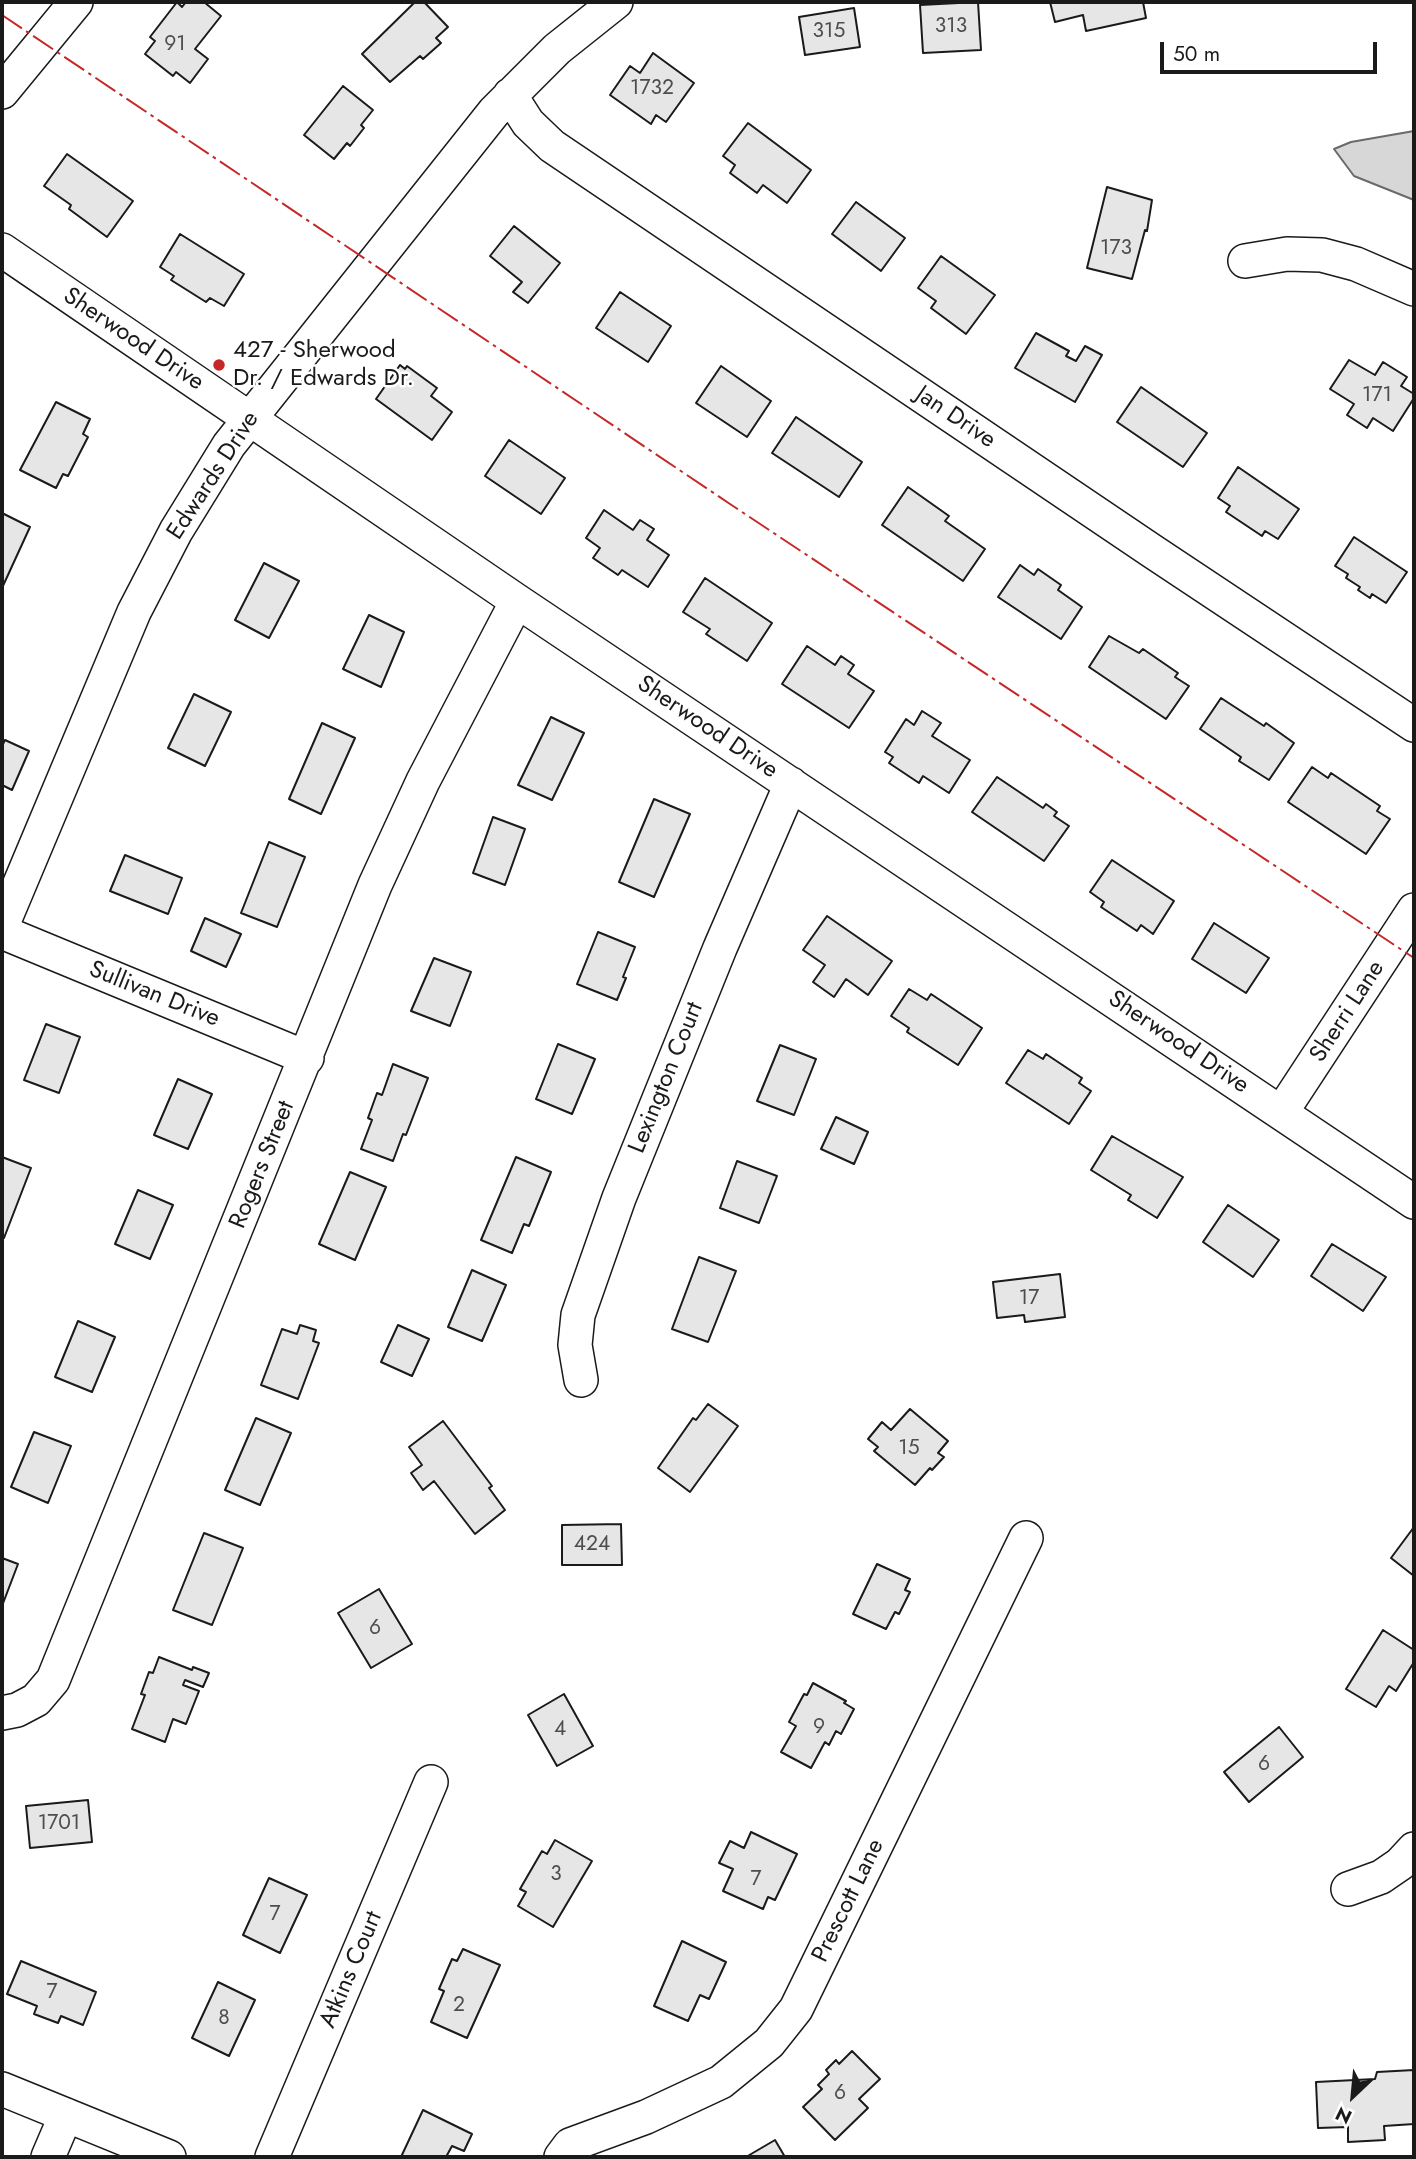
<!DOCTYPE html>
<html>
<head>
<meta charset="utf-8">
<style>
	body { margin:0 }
	#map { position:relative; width:1416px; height:2159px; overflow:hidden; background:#fff; font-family:Jost,sans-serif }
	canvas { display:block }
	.frame { position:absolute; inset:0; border:4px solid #1a1a1a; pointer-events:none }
	.north { position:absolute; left:1318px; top:2061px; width:70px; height:70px; -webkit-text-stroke:5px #fff; paint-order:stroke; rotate:206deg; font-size:19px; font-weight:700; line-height:28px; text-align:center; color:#1a1a1a }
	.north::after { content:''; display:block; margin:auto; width:24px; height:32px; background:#1a1a1a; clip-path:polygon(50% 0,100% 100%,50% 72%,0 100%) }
	.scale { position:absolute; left:1160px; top:42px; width:217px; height:32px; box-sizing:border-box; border:4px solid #1a1a1a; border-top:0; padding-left:9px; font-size:21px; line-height:24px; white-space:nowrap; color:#1a1a1a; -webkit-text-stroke:5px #fff; paint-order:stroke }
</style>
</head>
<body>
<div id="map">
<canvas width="1416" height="2159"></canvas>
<div class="frame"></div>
<div class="north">N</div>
<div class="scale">50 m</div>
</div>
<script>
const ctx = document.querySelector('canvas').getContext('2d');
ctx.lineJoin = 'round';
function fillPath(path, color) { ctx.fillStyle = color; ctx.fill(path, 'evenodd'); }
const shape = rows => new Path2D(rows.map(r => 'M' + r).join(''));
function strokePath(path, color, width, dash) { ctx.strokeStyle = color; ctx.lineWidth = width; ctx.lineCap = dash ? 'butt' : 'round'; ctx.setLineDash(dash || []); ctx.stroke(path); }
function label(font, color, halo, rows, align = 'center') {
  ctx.font = font + ' Jost,sans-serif'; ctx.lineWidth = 5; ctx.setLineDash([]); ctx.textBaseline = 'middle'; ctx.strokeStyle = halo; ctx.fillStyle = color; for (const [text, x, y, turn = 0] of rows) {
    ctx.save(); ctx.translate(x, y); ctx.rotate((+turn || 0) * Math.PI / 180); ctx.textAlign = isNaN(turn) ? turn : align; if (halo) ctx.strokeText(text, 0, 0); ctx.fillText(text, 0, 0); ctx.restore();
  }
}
const water = shape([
	[1414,131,1414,200,1354,176,1334,149,1351,142,1414,131]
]);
const building = shape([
	[177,2,182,7,186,2,204,2,221,16,195,49,208,59,190,83,176,72,173,76,145,54,155,41,150,37,177,2],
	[415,2,424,2,448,27,436,38,441,43,423,59,420,56,390,82,362,54,415,2],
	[978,2,981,50,923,53,920,5,978,2],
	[1050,2,1143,2,1146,18,1086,31,1083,15,1055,22,1050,2],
	[854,8,860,47,805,55,799,17,854,8],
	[653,53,694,83,666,122,656,115,651,124,610,95,630,66,640,73,653,53],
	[343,86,373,110,361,125,364,128,350,146,347,143,334,159,304,135,343,86],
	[748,123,811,170,787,203,763,185,757,193,730,173,735,165,723,156,748,123],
	[67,154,133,201,107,237,69,209,71,205,44,186,67,154],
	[1107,187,1152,200,1147,231,1145,230,1132,279,1087,268,1107,187],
	[856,202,905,238,881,271,832,234,856,202],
	[514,226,560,263,528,303,513,292,522,282,490,256,514,226],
	[180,234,244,274,224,306,210,298,206,302,171,280,174,276,160,267,180,234],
	[941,256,995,295,966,334,931,308,936,301,918,288,941,256],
	[620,292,671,326,648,362,596,328,620,292],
	[1036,333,1069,351,1066,356,1076,361,1085,346,1102,355,1075,402,1015,368,1036,333],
	[1349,360,1375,375,1383,362,1407,377,1401,386,1414,394,1414,398,1393,431,1373,418,1367,428,1347,415,1354,404,1330,389,1349,360],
	[400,365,405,369,407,366,437,388,431,396,452,412,432,440,376,399,400,365],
	[721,366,771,401,747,437,696,403,721,366],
	[1141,387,1207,433,1183,467,1117,422,1141,387],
	[56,402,90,419,83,434,88,437,68,476,63,474,56,488,20,470,56,402],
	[796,417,862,462,839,497,772,453,796,417],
	[509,440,565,478,541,514,485,476,509,440],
	[1238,467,1299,509,1278,539,1265,531,1262,536,1226,512,1230,506,1218,498,1238,467],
	[908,487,949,516,945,521,985,549,963,581,882,525,908,487],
	[604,510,633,530,640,520,654,529,647,540,669,555,648,587,622,570,618,575,593,558,600,548,586,538,604,510],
	[2,513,30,527,2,588,2,513],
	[1354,537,1407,572,1386,603,1372,594,1370,598,1358,590,1360,587,1346,578,1348,574,1335,566,1354,537],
	[264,563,299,581,269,638,235,620,264,563],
	[1020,565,1034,575,1038,569,1061,585,1058,590,1082,607,1061,639,998,597,1020,565],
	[705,578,772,623,747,661,706,634,710,629,683,612,705,578],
	[369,615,404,632,381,687,343,669,369,615],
	[1109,636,1139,653,1143,649,1178,673,1175,677,1189,686,1166,719,1089,667,1109,636],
	[807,646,835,665,841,656,854,665,848,674,874,691,849,728,782,684,807,646],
	[194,694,231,712,205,766,168,748,194,694],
	[1221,698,1264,726,1266,723,1294,743,1269,780,1239,761,1241,757,1200,729,1221,698],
	[922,711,941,723,932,736,970,760,949,793,923,776,919,783,889,763,893,757,885,752,906,719,914,725,922,711],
	[551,717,584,733,552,800,518,785,551,717],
	[322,723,355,738,321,814,289,799,322,723],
	[5,740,29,751,12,790,2,785,2,746,5,740],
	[1312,767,1328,778,1331,773,1380,806,1377,811,1390,819,1366,854,1288,802,1312,767],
	[997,777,1043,808,1046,804,1057,812,1054,816,1069,826,1044,861,972,812,997,777],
	[654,799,690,814,654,897,619,882,654,799],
	[493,817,525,829,505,885,473,873,493,817],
	[269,842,305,857,277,927,241,913,269,842],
	[125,855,182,878,168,914,110,891,125,855],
	[1112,860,1174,901,1153,934,1141,925,1137,931,1101,907,1104,902,1090,892,1112,860],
	[827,916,892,961,868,995,846,979,834,997,813,982,825,965,803,950,827,916],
	[205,918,241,934,226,967,191,951,205,918],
	[1214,923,1269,958,1246,993,1192,959,1214,923],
	[598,932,635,947,623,977,626,978,617,1000,577,984,598,932],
	[434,958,471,972,450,1026,411,1011,434,958],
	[909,989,927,1000,931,994,982,1028,958,1065,907,1032,909,1028,891,1016,909,989],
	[46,1024,80,1037,59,1093,24,1080,46,1024],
	[558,1044,595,1059,572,1114,536,1099,558,1044],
	[780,1045,816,1059,794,1115,757,1101,780,1045],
	[1028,1050,1043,1059,1046,1054,1082,1078,1079,1083,1091,1091,1069,1124,1006,1083,1028,1050],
	[393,1064,428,1078,406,1135,403,1134,393,1161,361,1149,372,1120,368,1118,377,1093,382,1095,393,1064],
	[178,1079,212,1094,188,1149,154,1135,178,1079],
	[836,1117,868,1132,854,1164,821,1149,836,1117],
	[1112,1136,1183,1177,1157,1218,1128,1200,1131,1195,1091,1170,1112,1136],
	[2,1157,31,1168,4,1238,2,1237,2,1157],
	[516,1157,551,1172,529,1226,524,1224,512,1253,481,1240,516,1157],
	[737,1161,777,1176,759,1223,720,1208,737,1161],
	[350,1172,386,1187,355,1260,319,1244,350,1172],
	[138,1190,173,1205,150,1259,115,1244,138,1190],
	[1228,1205,1279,1240,1253,1277,1203,1242,1228,1205],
	[1332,1244,1386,1277,1363,1311,1311,1276,1332,1244],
	[699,1257,736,1271,708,1342,672,1329,699,1257],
	[472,1270,506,1285,482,1341,448,1327,472,1270],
	[1060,1274,1065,1317,1025,1322,1024,1315,997,1318,993,1282,1060,1274],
	[78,1321,115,1337,92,1392,55,1377,78,1321],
	[300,1325,316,1330,313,1341,319,1343,298,1399,261,1385,282,1329,297,1334,300,1325],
	[398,1325,429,1339,412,1376,381,1362,398,1325],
	[708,1404,738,1426,690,1492,658,1468,693,1418,696,1420,708,1404],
	[910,1409,948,1441,938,1453,944,1457,932,1470,930,1468,915,1485,874,1451,878,1447,868,1439,882,1422,891,1430,910,1409],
	[256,1418,291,1433,260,1505,225,1490,256,1418],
	[443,1421,492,1486,489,1488,505,1510,475,1534,434,1481,423,1490,411,1473,422,1465,409,1447,443,1421],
	[34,1432,71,1446,48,1503,11,1487,34,1432],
	[621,1524,622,1565,562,1565,562,1525,621,1524],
	[1414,1527,1414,1576,1391,1558,1414,1527],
	[204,1533,243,1548,212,1625,173,1610,204,1533],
	[2,1558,18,1564,2,1606,2,1558],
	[877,1564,910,1579,905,1590,910,1592,899,1614,895,1612,886,1629,853,1614,877,1564],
	[379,1589,412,1644,371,1668,338,1613,379,1589],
	[1383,1630,1414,1650,1414,1662,1396,1691,1389,1686,1376,1707,1346,1689,1383,1630],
	[159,1657,192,1670,193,1667,209,1673,203,1687,185,1680,183,1685,199,1691,186,1724,173,1719,165,1742,132,1729,145,1695,141,1694,149,1672,153,1673,159,1657],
	[813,1683,846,1701,844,1703,854,1709,841,1734,836,1731,829,1745,825,1742,811,1768,781,1752,796,1726,789,1722,804,1694,807,1695,813,1683],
	[564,1694,593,1746,557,1766,528,1715,564,1694],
	[1279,1727,1303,1757,1249,1802,1224,1772,1279,1727],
	[88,1800,92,1842,30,1848,26,1806,88,1800],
	[751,1832,797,1854,775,1900,768,1897,763,1909,723,1891,733,1869,719,1863,730,1841,744,1848,751,1832],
	[555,1840,592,1861,553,1927,518,1906,526,1892,520,1889,542,1851,547,1854,555,1840],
	[269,1878,307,1895,280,1953,243,1935,269,1878],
	[682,1941,726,1962,709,1999,700,1995,688,2021,654,2006,682,1941],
	[463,1949,500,1965,467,2038,431,2022,444,1991,439,1989,452,1959,457,1961,463,1949],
	[21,1961,96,1992,83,2025,61,2016,58,2023,34,2014,37,2006,7,1994,21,1961],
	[218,1982,255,2000,229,2056,192,2038,218,1982],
	[852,2051,880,2079,859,2099,868,2108,835,2140,803,2107,822,2089,818,2085,829,2074,826,2070,836,2060,839,2064,852,2051],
	[1414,2070,1414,2124,1384,2126,1385,2140,1348,2142,1348,2127,1318,2128,1316,2082,1375,2079,1377,2072,1414,2070],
	[423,2110,472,2134,464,2151,452,2146,446,2157,401,2157,423,2110],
	[775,2140,785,2157,746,2157,775,2140]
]);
const minor = shape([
	[2,92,76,2],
	[510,95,528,123,552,146,1152,551,1414,725],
	[2,250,517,601,1414,1202],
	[1245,261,1287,254,1322,255,1356,264,1414,289],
	[2,926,134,612,176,531,229,445,494,112,557,49,616,2],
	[2,932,307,1058],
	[1281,1113,1414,910],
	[581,1380,575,1345,578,1315,619,1198,720,948,791,784],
	[2,1713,17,1710,36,1700,53,1680,375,885,423,781,517,601],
	[1348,1889,1381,1877,1400,1864,1414,1849],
	[2,2089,169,2157],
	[48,2157,66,2115],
	[272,2157,431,1782],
	[561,2157,570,2145,646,2117,721,2082,769,2043,796,2009,1026,1538]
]);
const power = shape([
	[2,15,730,504,1414,958]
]);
const markers = [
	[219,365,7,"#c62828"]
];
const numberNames = [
	["313",951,27],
	["315",829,32],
	["91",175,45],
	["1732",652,89],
	["173",1116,249],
	["171",1377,396],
	["17",1029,1299],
	["15",909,1449],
	["424",592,1545],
	["6",375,1629],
	["9",819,1728],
	["4",560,1730],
	["6",1264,1765],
	["1701",59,1824],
	["3",556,1875],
	["7",756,1880],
	["7",275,1915],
	["7",52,1993],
	["2",459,2006],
	["8",224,2019],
	["6",840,2094]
];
const streetNames = [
	["Sherwood Drive",133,340,34],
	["Jan Drive",955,418,34],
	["Edwards Drive",214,476,-57],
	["Sherwood Drive",707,728,34],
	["Sullivan Drive",154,995,22],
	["Sherri Lane",1348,1012,-57],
	["Sherwood Drive",1178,1043,34],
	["Lexington Court",667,1078,-68],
	["Rogers Street",263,1165,-68],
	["Prescott Lane",849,1901,-64],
	["Atkins Court",352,1970,-67]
];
const poiNames = [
	["427 - Sherwood",233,351],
	["Dr. / Edwards Dr.",233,379]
];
fillPath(water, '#d7d7d7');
strokePath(water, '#6a6a6a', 2);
fillPath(building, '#e6e6e6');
strokePath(building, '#1a1a1a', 2);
strokePath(minor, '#1a1a1a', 36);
strokePath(minor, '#fff', 33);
strokePath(power, '#c62828', 2, [24, 5, 3.5, 5]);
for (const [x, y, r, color] of markers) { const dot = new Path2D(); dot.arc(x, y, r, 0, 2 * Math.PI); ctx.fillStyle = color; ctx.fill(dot); strokePath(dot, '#fff', 2.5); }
label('21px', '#4d4d4d', null, numberNames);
label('24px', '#1a1a1a', '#fff', streetNames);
label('24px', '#1a1a1a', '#fff', poiNames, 'left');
</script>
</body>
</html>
